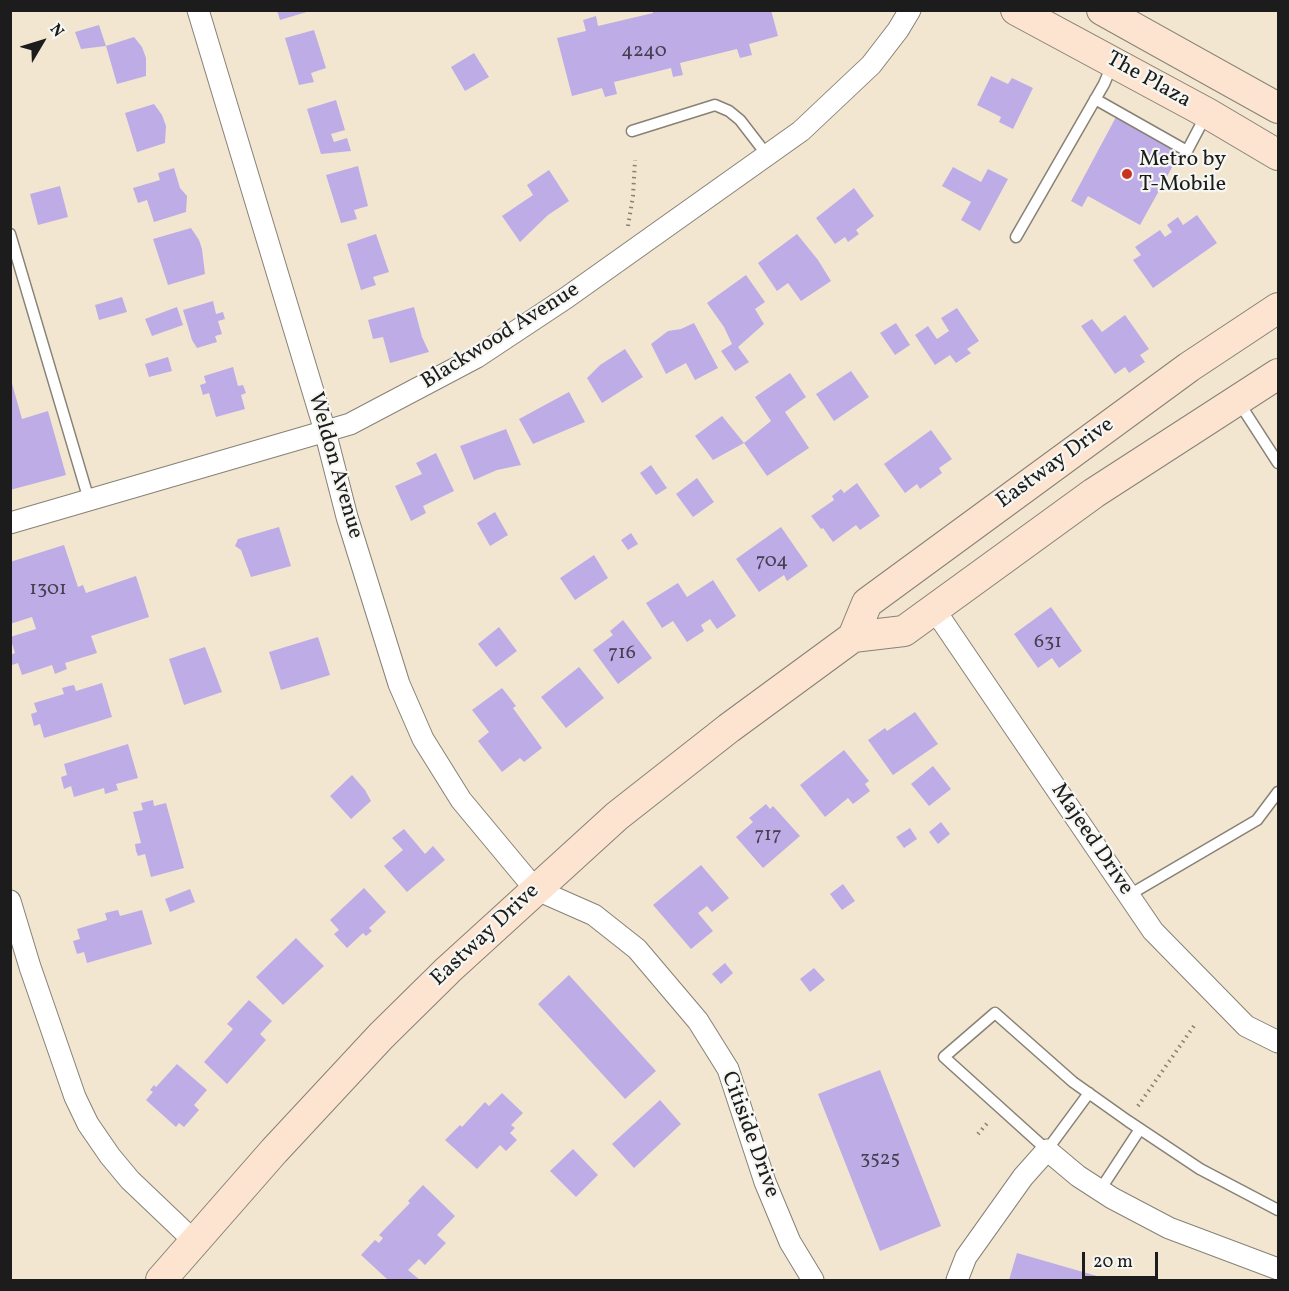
<!DOCTYPE html>
<html>
<head>
<meta charset="utf-8">
<style>
	body { margin:0 }
	#map { position:relative; width:1289px; height:1291px; overflow:hidden; background:#f2e6d0; font-family:Vollkorn,serif }
	canvas { display:block }
	.frame { position:absolute; inset:0; border:12px solid #1c1c1c; pointer-events:none }
	.north { position:absolute; left:12px; top:12px; width:60px; height:60px; -webkit-text-stroke:4px #f6f6f2; paint-order:stroke; rotate:52deg; font-size:16px; font-weight:700; line-height:24px; text-align:center; color:#1c1c1c }
	.north::after { content:''; display:block; margin:auto; width:21px; height:27px; background:#1c1c1c; clip-path:polygon(50% 0,100% 100%,50% 72%,0 100%) }
	.scale { position:absolute; left:1082px; top:1252px; width:76px; height:27px; box-sizing:border-box; border:3px solid #1c1c1c; border-top:0; padding-left:8px; font-size:18px; line-height:21px; white-space:nowrap; color:#1c1c1c; -webkit-text-stroke:4px #f6f6f2; paint-order:stroke }
</style>
</head>
<body>
<div id="map">
<canvas width="1289" height="1291"></canvas>
<div class="frame"></div>
<div class="north">N</div>
<div class="scale">20 m</div>
</div>
<script>
const ctx = document.querySelector('canvas').getContext('2d');
ctx.lineJoin = 'round';
function fillPath(path, color) { ctx.fillStyle = color; ctx.fill(path, 'evenodd'); }
const shape = rows => new Path2D(rows.map(r => 'M' + r).join(''));
function strokePath(path, color, width, dash) { ctx.strokeStyle = color; ctx.lineWidth = width; ctx.lineCap = dash ? 'butt' : 'round'; ctx.setLineDash(dash || []); ctx.stroke(path); }
function label(font, color, halo, rows, align = 'center') {
  ctx.font = font + ' Vollkorn,serif'; ctx.lineWidth = 4.5; ctx.setLineDash([]); ctx.textBaseline = 'middle'; ctx.strokeStyle = halo; ctx.fillStyle = color; for (const [text, x, y, turn = 0] of rows) {
    ctx.save(); ctx.translate(x, y); ctx.rotate((+turn || 0) * Math.PI / 180); ctx.textAlign = isNaN(turn) ? turn : align; if (halo) ctx.strokeText(text, 0, 0); ctx.fillText(text, 0, 0); ctx.restore();
  }
}
const building = shape([
	[277,10,309,10,310,11,280,20],
	[653,10,771,10,778,36,749,44,752,55,740,58,737,49,680,63,683,75,673,77,671,68,614,82,617,94,605,97,602,88,572,96,557,38,586,31,583,20,596,16,598,26,653,13],
	[99,25,106,46,81,49,75,32],
	[314,30,326,68,311,73,314,82,299,85,285,38],
	[134,37,142,47,146,58,146,76,117,84,106,46],
	[474,53,489,77,465,91,451,67],
	[991,76,1008,84,1012,78,1033,88,1013,129,999,122,1001,117,977,105],
	[336,100,345,130,331,134,334,142,347,138,351,151,321,154,307,109],
	[154,104,162,115,166,126,165,143,137,152,125,113],
	[1116,117,1180,153,1140,225,1088,196,1082,207,1071,201],
	[358,166,368,206,354,210,357,219,341,223,326,175],
	[953,167,981,182,988,169,1008,179,980,231,961,220,971,202,942,186],
	[174,168,180,188,187,196,186,212,154,222,147,200,138,203,133,188,160,180,158,173],
	[549,170,569,201,548,215,520,242,502,216,533,195,527,185],
	[60,186,68,217,38,225,30,194],
	[854,188,874,216,856,230,859,234,848,242,845,237,835,244,816,218],
	[1197,215,1217,243,1153,288,1133,260,1141,255,1135,247,1160,230,1165,237,1172,232,1167,225,1178,217,1183,225],
	[191,228,199,240,202,249,205,274,168,285,153,239],
	[376,234,389,272,373,277,376,285,361,290,347,244],
	[797,234,818,260,831,281,801,301,788,283,777,291,758,263],
	[746,275,765,302,755,309,764,324,738,347,749,362,735,371,721,351,732,344,724,327,707,303],
	[122,297,127,312,99,320,95,305],
	[213,301,216,314,223,312,225,319,218,321,222,334,215,336,217,342,197,348,192,340,183,310],
	[177,307,183,325,152,336,145,319],
	[414,307,422,337,429,352,390,363,383,337,373,339,368,320],
	[957,308,979,341,967,349,971,353,956,363,950,355,935,365,915,335,928,326,937,339,949,331,941,318],
	[1125,315,1149,349,1140,355,1145,362,1129,373,1125,367,1115,374,1081,326,1092,319,1102,332],
	[694,323,718,368,695,380,686,363,666,374,651,344,668,331,681,329],
	[896,323,910,345,895,355,880,333],
	[625,349,643,377,602,403,587,378,600,365],
	[168,357,172,371,149,377,145,364],
	[233,367,238,386,243,385,246,393,241,395,245,409,216,417,209,393,203,395,200,385,206,383,204,376],
	[851,371,869,397,834,421,816,394],
	[790,373,806,397,785,412,809,448,767,476,744,443,713,460,695,436,722,416,744,443,771,421,755,397],
	[11,380,22,419,48,411,66,475,10,490],
	[569,392,585,422,533,444,519,419],
	[506,429,521,465,497,470,474,480,460,446],
	[931,430,952,459,939,468,942,473,920,489,917,484,905,493,884,464],
	[436,453,454,491,423,506,426,513,411,521,395,486,422,474,416,463],
	[651,465,667,488,656,495,640,473],
	[697,478,714,502,693,517,676,494],
	[857,483,880,516,860,530,856,525,833,542,823,528,821,529,811,516,834,500,832,496,841,489,844,493],
	[495,512,508,535,490,546,477,523],
	[279,527,291,566,251,577,241,550,235,546,238,539],
	[781,527,808,566,787,581,784,575,759,592,736,559],
	[631,533,638,544,628,550,621,540],
	[64,545,78,587,83,585,86,593,136,576,149,617,91,636,97,653,65,663,67,669,55,674,52,665,22,675,18,663,12,665,10,655,15,653,10,637,36,629,32,617,10,624,10,562],
	[594,555,608,578,575,600,560,578],
	[713,580,736,616,717,629,710,619,701,625,704,631,687,642,673,621,662,628,646,603,678,583,687,597],
	[1051,607,1082,651,1059,668,1052,658,1038,668,1014,634],
	[623,620,652,658,618,684,593,650,613,635,610,631],
	[499,627,517,651,496,667,478,644],
	[318,637,330,675,281,690,269,652],
	[205,647,222,692,184,705,169,659],
	[579,667,604,698,566,728,541,697],
	[102,683,112,717,44,738,40,724,34,726,31,714,37,712,34,703,64,694,62,688,69,686,74,685,76,691],
	[502,688,516,706,513,708,542,748,524,762,520,758,502,772,478,741,489,732,472,710],
	[915,712,938,744,893,775,868,740,885,728,887,731],
	[128,744,138,778,116,784,118,790,105,794,104,788,74,797,71,786,64,789,61,777,67,775,64,764],
	[844,750,869,781,865,784,870,791,853,804,848,798,825,817,800,785],
	[933,766,951,789,929,806,911,784],
	[352,775,365,790,371,801,351,819,330,796],
	[153,800,154,806,166,803,184,868,151,877,145,854,138,856,136,851,135,844,141,843,133,812,143,810,141,803],
	[766,804,770,809,773,806,800,836,763,868,736,837,753,822,749,818],
	[941,822,950,834,938,844,929,832],
	[910,828,917,839,904,848,896,837],
	[404,829,425,854,433,846,445,860,407,892,384,866,403,850,392,838],
	[701,865,729,898,712,912,707,906,698,913,713,931,691,949,653,905],
	[843,884,855,901,842,910,830,894],
	[364,888,386,912,369,928,372,931,366,936,363,933,347,948,334,934,339,930,330,920],
	[190,889,195,902,170,912,165,899],
	[118,910,120,916,142,910,152,944,87,963,84,952,77,954,73,941,80,939,77,929,107,920,105,913],
	[296,938,324,966,283,1005,256,977],
	[725,963,733,973,721,984,712,974],
	[814,968,825,980,810,992,800,979],
	[569,975,656,1071,625,1099,538,1004],
	[249,1000,272,1021,260,1034,266,1040,227,1084,204,1062,233,1029,227,1024],
	[177,1064,207,1090,194,1105,199,1110,184,1127,179,1123,176,1127,146,1100,153,1092,150,1090,154,1085,156,1087],
	[880,1070,941,1226,880,1251,818,1094],
	[502,1093,523,1113,511,1125,515,1128,510,1133,517,1140,506,1151,500,1145,477,1169,445,1140,460,1125,462,1127,485,1102,489,1106],
	[660,1100,681,1124,634,1168,612,1144],
	[573,1149,598,1175,576,1197,550,1171],
	[423,1185,455,1216,437,1235,446,1243,425,1265,419,1259,408,1270,420,1280,388,1280,361,1255,375,1240,379,1243,383,1238,379,1235,410,1203,408,1201],
	[1017,1253,1111,1280,1009,1280]
]);
const path = shape([
	[628,226,633,196,635,160],
	[1138,1106,1196,1023],
	[978,1134,989,1121]
]);
const service = shape([
	[1095,99,1187,151,1207,113],
	[632,131,715,105,729,111,740,120,767,155],
	[10,234,89,500],
	[1016,237,1104,84,1112,65],
	[1238,401,1278,463],
	[1129,895,1257,820,1278,792],
	[1089,1093,1047,1150,944,1057,995,1013,1073,1082,1128,1121,1200,1169,1278,1210],
	[1100,1190,1140,1129]
]);
const minor = shape([
	[198,10,325,431,347,517,399,684,423,739,461,800,535,889,594,915,637,949,698,1021,728,1069,765,1182,790,1242,813,1280],
	[10,523,350,424,477,357,566,298,801,131,871,65,898,30,910,10],
	[934,609,1153,931,1246,1026,1278,1042],
	[10,901,30,967,75,1097,88,1124,110,1156,130,1180,194,1241],
	[957,1280,966,1257,1023,1177,1047,1150,1078,1176,1112,1198,1169,1228,1278,1269]
]);
const secondary = shape([
	[1016,10,1207,113,1278,155],
	[1102,10,1278,108],
	[853,637,867,603,1189,367,1278,308],
	[161,1280,274,1151,381,1036,448,970,617,816,729,728,853,637,904,631,1094,493,1278,374]
]);
const markers = [
	[1127,174,6,"#c8321e"]
];
const numberNames = [
	["4240",644,52],
	["704",772,562],
	["1301",48,590],
	["631",1048,643],
	["716",622,654],
	["717",768,836],
	["3525",880,1160]
];
const streetNames = [
	["The Plaza",1148,81,29],
	["Blackwood Avenue",501,337,-32],
	["Eastway Drive",1056,464,-36],
	["Weldon Avenue",334,466,74],
	["Majeed Drive",1091,840,56],
	["Eastway Drive",486,936,-43],
	["Citiside Drive",749,1135,70]
];
const poiNames = [
	["Metro by",1139,161],
	["T-Mobile",1139,186]
];
fillPath(building, '#beace7');
strokePath(service, '#878176', 13);
strokePath(minor, '#878176', 23);
strokePath(secondary, '#878176', 32);
strokePath(path, '#878176', 4, [1.5, 4.5]);
strokePath(service, '#fff', 10);
strokePath(minor, '#fff', 21);
strokePath(secondary, '#fde4d0', 30);
for (const [x, y, r, color] of markers) { const dot = new Path2D(); dot.arc(x, y, r, 0, 2 * Math.PI); ctx.fillStyle = color; ctx.fill(dot); strokePath(dot, '#f6f6f2', 2); }
label('20px', '#44404f', null, numberNames);
label('22px', '#1c1c1c', '#f6f6f2', streetNames);
label('22px', '#1c1c1c', '#f6f6f2', poiNames, 'left');
</script>
</body>
</html>
